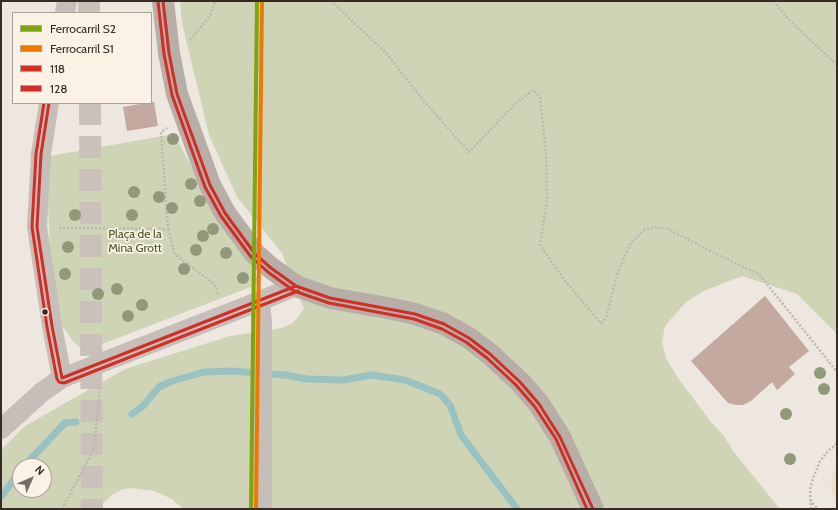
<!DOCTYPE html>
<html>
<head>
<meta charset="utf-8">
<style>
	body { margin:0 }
	#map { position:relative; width:838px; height:510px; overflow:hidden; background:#eee7df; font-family:Cabin,sans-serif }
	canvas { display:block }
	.frame { position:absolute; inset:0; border:2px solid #372b26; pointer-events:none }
	.legend { position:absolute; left:12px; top:12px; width:140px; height:92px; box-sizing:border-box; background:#fbf1e5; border:1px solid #ada299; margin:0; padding:5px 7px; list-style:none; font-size:12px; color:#372b26 }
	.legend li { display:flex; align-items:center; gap:8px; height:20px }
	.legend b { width:20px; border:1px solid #ada299 }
	.north { position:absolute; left:12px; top:458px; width:40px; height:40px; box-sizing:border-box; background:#fbf1e5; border:1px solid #ada299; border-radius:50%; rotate:45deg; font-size:11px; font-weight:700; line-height:16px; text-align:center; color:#372b26 }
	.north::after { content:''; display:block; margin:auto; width:14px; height:18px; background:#776d67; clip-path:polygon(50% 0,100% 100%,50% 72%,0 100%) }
</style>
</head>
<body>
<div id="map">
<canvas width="838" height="510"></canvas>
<div class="frame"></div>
<ul class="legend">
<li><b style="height:5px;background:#7ca50f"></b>Ferrocarril S2</li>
<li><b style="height:5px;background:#ef7900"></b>Ferrocarril S1</li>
<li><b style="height:5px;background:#d02e26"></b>118</li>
<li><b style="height:5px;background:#d02e26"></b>128</li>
</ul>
<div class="north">N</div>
</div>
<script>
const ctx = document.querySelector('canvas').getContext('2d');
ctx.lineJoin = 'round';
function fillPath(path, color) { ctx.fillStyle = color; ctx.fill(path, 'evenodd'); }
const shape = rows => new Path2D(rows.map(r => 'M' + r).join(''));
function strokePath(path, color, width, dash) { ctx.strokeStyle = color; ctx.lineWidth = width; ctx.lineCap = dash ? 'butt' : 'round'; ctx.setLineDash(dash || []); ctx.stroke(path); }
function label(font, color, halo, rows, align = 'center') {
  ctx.font = font + ' Cabin,sans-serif'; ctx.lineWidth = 3.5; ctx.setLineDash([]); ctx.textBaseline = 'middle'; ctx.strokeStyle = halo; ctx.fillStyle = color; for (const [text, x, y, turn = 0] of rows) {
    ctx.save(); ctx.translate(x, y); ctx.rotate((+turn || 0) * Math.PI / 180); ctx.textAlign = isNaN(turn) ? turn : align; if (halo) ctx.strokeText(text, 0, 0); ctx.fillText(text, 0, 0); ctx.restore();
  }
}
const green = shape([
	[180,1,837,1,837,334,797,294,742,276,704,291,686,302,665,326,662,342,666,358,678,378,711,422,724,436,733,451,780,509,183,509,172,499,154,491,130,488,121,490,112,495,97,509,1,509,1,450,25,426,125,369,230,336,282,328,293,323,304,309,282,253,237,197,209,135,182,23],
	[20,466,44,466,44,490,20,490],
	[174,134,215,210,242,250,261,283,84,351,72,340,53,312,48,205,50,156]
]);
const plaza = shape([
	[837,463,837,503,833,495,831,484,832,478]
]);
const stream = shape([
	[132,414,143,406,159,387,169,382,204,372,232,371,285,375,307,379,343,380,372,375,405,380,440,394,450,405,461,435,517,509],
	[24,466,65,423,76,422],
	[1,497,20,471]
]);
const building = shape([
	[151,102,154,102,158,126,127,131,123,107],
	[765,296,809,351,789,367,795,374,777,390,772,382,751,401,743,405,736,405,728,403,691,361]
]);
const trunkTunnel = shape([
	[89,1,89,13],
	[90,103,92,509]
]);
const path = shape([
	[331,1,386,53,424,101,469,152,515,104,533,90,540,97,546,152,547,200,540,245,565,281,601,323,606,318,618,271,631,243,644,230,654,227,668,229,716,254,759,274,837,372],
	[774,1,788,19,837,65],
	[190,40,210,16,215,1],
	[59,228,168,229,161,132,167,128],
	[168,229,175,254,214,284,219,295],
	[810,500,818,509],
	[62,509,94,449,100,386],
	[811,509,810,489,814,476,820,461,828,451,837,444]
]);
const minor = shape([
	[65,13,67,1],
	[49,103,41,154,37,227,52,326,62,378],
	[260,301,262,323,262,509],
	[1,429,42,392,62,378,260,301,296,286]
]);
const secondary = shape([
	[163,1,169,53,177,94,210,185,225,213,255,254,271,268,296,286,330,298,388,308,415,314,444,324,469,338,490,354,520,382,539,404,560,437,593,509]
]);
const bus1 = shape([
	[163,1,169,53,177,94,210,185,225,213,255,254,271,268,296,286,330,298,415,314,444,324,469,338,490,354,520,382,539,404,560,437,593,509],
	[49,103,41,154,37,227,52,326,62,378,296,286]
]);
const bus2 = shape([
	[158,2,164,54,172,95,205,187,221,216,251,257,268,272,294,291,329,303,414,319,442,329,466,342,487,358,516,385,535,407,556,439,587,509],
	[44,103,36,154,32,227,47,327,57,379,59,382,64,383,298,291]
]);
const rail1 = shape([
	[251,509,257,1]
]);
const rail2 = shape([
	[256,509,262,1]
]);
const trees = [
	[173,139],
	[191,184],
	[134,192],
	[159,197],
	[200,201],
	[172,208],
	[75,215],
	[132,215],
	[213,229],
	[203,236],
	[68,247],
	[196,250],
	[226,253],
	[184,269],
	[65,274],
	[243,278],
	[117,289],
	[98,294],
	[142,305],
	[128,316],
	[820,373],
	[824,389],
	[786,414],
	[790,459]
];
const markers = [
	[45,312,3.5,"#372b26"]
];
const parkNames = [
	["Plaça de la",135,234],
	["Mina Grott",135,248]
];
fillPath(green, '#cfd4b7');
fillPath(plaza, '#eedfcd');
strokePath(stream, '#99c2c1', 7);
fillPath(building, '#c3a99f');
strokePath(trunkTunnel, '#c9c1ba', 22, [22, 11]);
strokePath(path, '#bfb7b0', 2.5, [2, 2]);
strokePath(minor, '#c6beb8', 20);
strokePath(secondary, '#b7aea8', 22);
strokePath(bus1, '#d02e26', 3);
strokePath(bus2, '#d02e26', 3);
strokePath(rail1, '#7ca50f', 4);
strokePath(rail2, '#ef7900', 4);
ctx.fillStyle = '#92987a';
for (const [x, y] of trees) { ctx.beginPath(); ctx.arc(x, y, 6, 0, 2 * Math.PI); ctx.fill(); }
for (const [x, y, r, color] of markers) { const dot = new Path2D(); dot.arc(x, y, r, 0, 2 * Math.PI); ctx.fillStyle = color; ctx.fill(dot); strokePath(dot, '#fbf1e5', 1.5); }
label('12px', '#475827', '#fbf1e5', parkNames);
</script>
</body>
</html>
